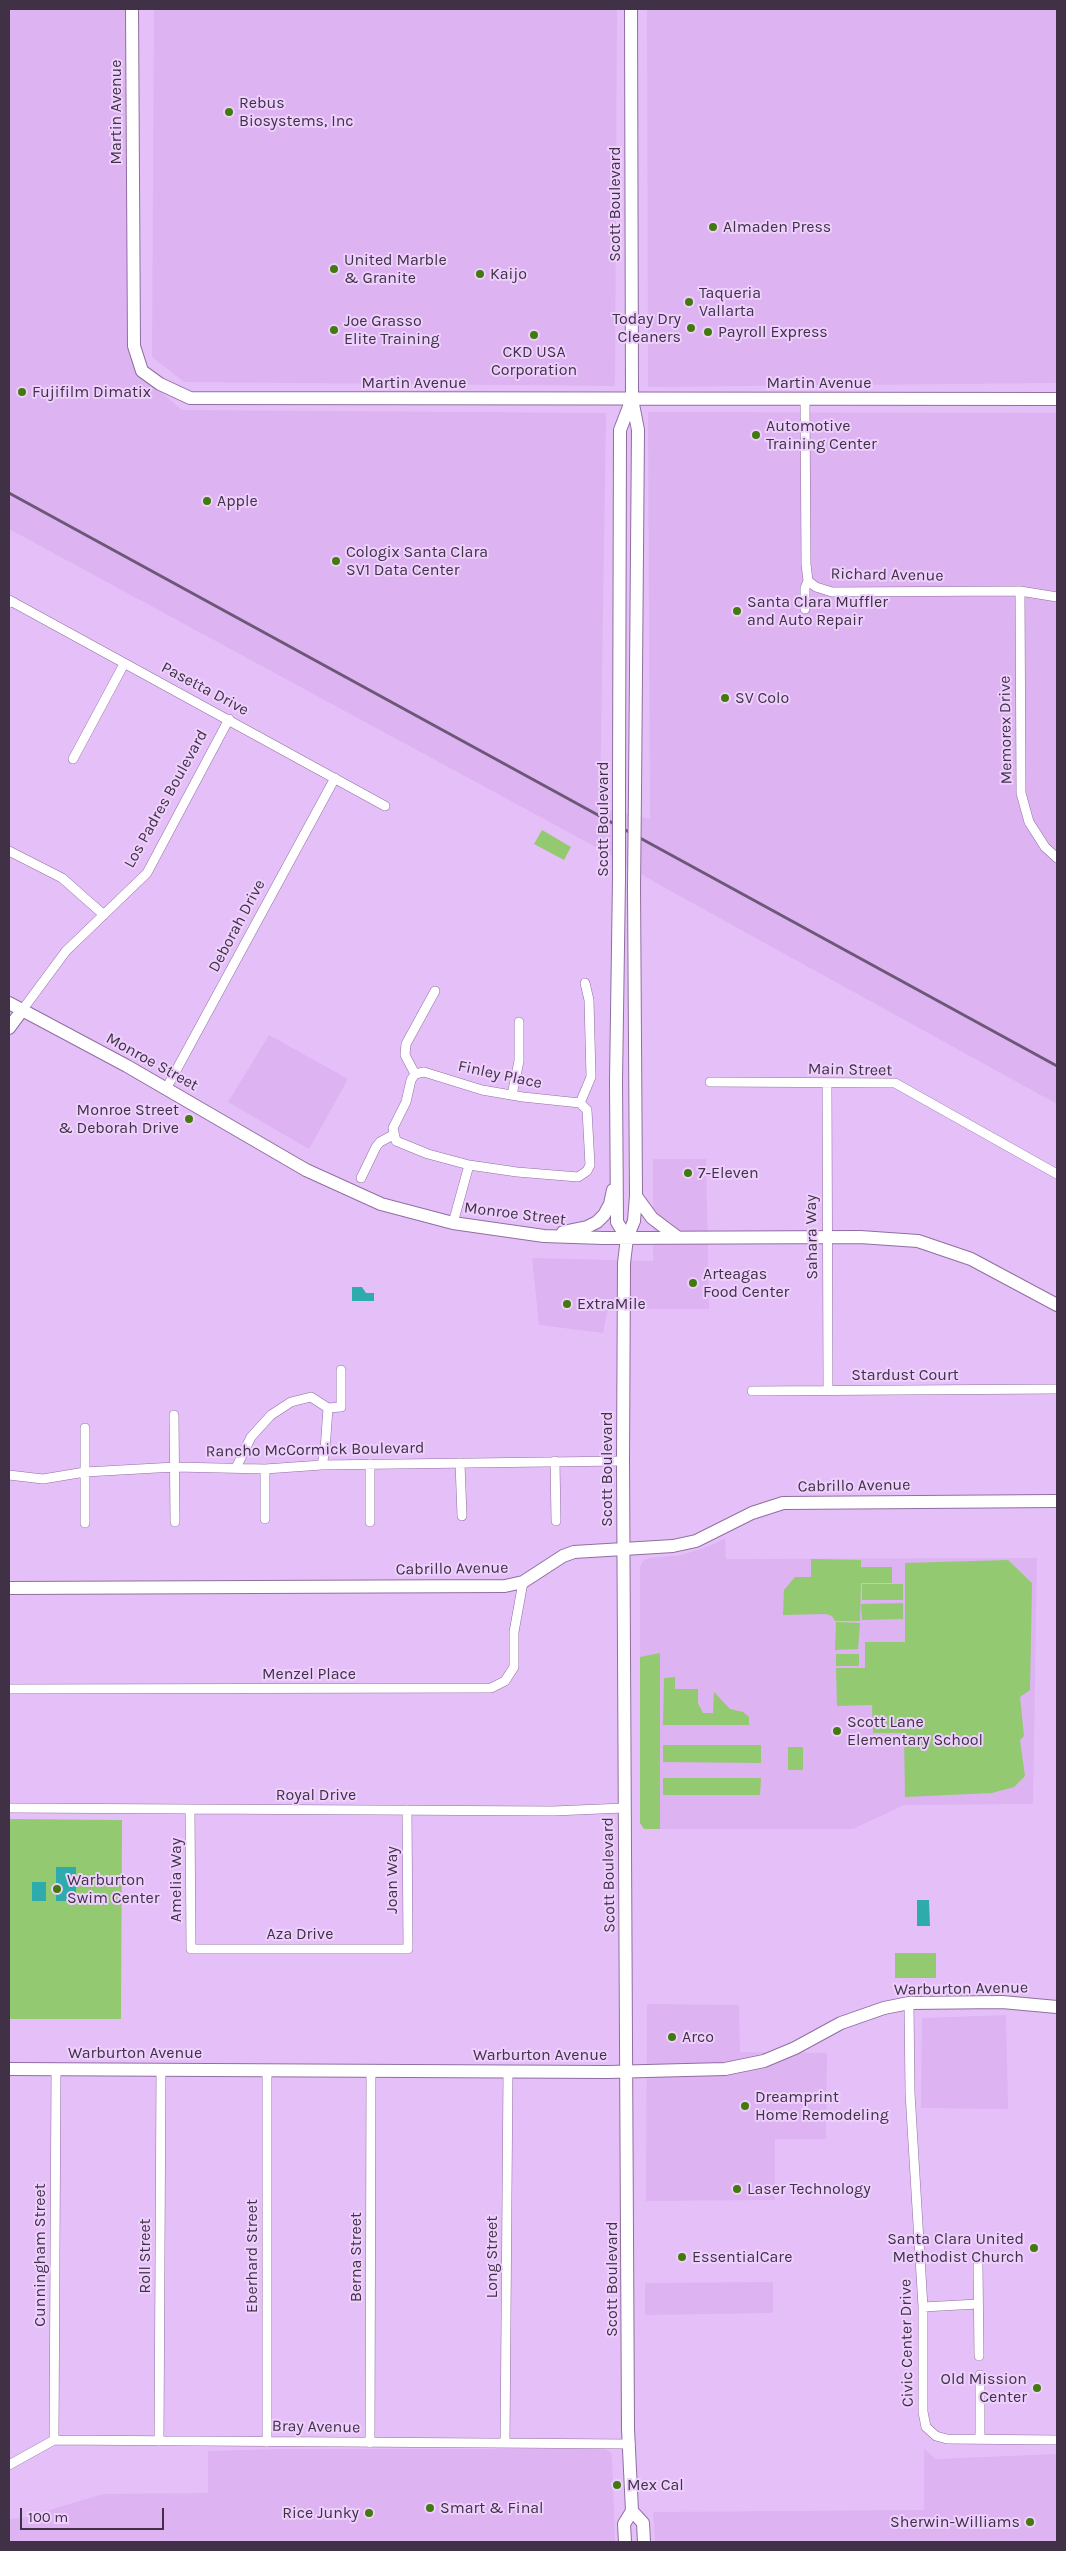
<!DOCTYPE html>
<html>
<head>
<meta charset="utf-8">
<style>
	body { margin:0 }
	#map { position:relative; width:1066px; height:2551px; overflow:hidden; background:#e5c0f8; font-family:Karla,sans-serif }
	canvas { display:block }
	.frame { position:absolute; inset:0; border:10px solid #403147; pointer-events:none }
	.scale { position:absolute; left:20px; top:2508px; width:144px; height:22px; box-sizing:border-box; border:2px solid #403147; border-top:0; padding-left:6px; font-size:15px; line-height:18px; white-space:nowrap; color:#403147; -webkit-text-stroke:4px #eed0fd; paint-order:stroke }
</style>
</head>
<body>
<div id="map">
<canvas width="1066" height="2551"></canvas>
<div class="frame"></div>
<div class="scale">100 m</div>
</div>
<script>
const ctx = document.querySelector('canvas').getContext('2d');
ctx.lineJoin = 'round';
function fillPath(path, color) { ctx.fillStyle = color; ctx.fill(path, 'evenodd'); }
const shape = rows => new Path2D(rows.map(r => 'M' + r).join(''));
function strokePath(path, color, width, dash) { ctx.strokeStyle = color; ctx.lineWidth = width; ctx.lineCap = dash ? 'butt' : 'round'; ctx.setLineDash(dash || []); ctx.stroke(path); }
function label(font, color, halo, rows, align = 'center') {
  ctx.font = font + ' Karla,sans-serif'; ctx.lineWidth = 4; ctx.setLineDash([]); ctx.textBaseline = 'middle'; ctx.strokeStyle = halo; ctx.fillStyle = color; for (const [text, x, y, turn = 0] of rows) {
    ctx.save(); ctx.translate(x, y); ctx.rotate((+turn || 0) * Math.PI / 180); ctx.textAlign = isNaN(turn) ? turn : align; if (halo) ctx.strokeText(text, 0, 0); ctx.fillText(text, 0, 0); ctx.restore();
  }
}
const built = shape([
	[9,9,132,9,135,370,182,410,606,413,600,808,650,819,648,412,1057,413,1057,1104,665,888,592,845,9,529],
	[154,9,617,9,615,386,184,382,152,357],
	[647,9,1057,9,1057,383,648,387],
	[269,1035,348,1079,309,1149,228,1102],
	[653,1159,706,1159,709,1309,608,1309,603,1333,539,1325,532,1258,653,1261],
	[725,1538,726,1559,1037,1558,1033,1804,904,1805,853,1829,644,1829,640,1823,640,1567,643,1561,650,1558,682,1555,712,1545],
	[647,2004,739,2005,740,2052,827,2053,826,2139,775,2139,775,2200,646,2201],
	[1006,2015,1008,2109,921,2108,922,2018],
	[773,2282,773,2313,645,2315,645,2283],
	[277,2449,604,2449,611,2452,612,2458,615,2542,9,2542,9,2519,23,2518,103,2494,208,2493,208,2451],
	[924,2449,936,2459,1057,2454,1057,2542,655,2542,653,2512,924,2510]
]);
const green = shape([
	[542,830,571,847,564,860,534,844],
	[811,1559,861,1560,861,1567,892,1567,892,1583,861,1583,860,1621,835,1621,832,1616,826,1614,783,1615,784,1590,795,1577,811,1577],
	[1008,1560,1032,1583,1030,1690,1020,1697,1024,1736,1020,1740,1025,1776,1014,1787,992,1793,905,1797,904,1733,873,1733,872,1705,837,1706,836,1668,865,1668,865,1642,905,1642,905,1563],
	[862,1584,903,1584,903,1600,862,1600],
	[903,1603,903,1619,862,1620,861,1604],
	[836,1622,860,1623,858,1649,835,1650],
	[660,1653,660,1829,644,1829,640,1823,640,1657],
	[836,1654,859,1654,859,1666,836,1666],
	[675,1677,675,1689,698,1689,698,1703,703,1713,713,1713,714,1692,730,1709,743,1712,749,1717,749,1725,663,1725,664,1678],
	[663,1745,761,1745,761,1763,663,1762],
	[788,1747,803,1747,803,1770,788,1770],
	[663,1778,761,1778,760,1795,663,1795],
	[9,1819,122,1820,121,2019,9,2019],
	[895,1953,936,1953,936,1978,895,1978]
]);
const water = shape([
	[352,1287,362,1287,366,1293,374,1293,374,1301,352,1301],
	[56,1867,76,1867,76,1901,56,1901],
	[32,1882,46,1882,46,1901,32,1901],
	[917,1900,929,1900,930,1926,917,1926]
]);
const street = shape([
	[805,400,806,564,808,581,816,587,832,592,1020,591,1057,597],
	[1020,591,1021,793,1029,822,1045,847,1057,858],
	[9,603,9,600,385,806],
	[805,609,805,588,808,581],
	[73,759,124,664],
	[9,851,62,878,104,915],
	[23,1009,66,951,147,873,229,719],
	[415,1074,411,1080,406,1102,393,1128,396,1141,428,1154,469,1165,517,1172,578,1177,587,1171,590,1165,587,1110,580,1103],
	[415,1074,424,1072,482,1090,523,1097,580,1103],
	[415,1074,405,1055,406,1044,435,991],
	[710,1082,895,1083,1057,1174],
	[827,1084,828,1390],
	[166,1089,335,778],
	[512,1095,519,1061,519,1022],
	[580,1103,591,1077,589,1000,585,983],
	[361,1178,376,1147,380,1142,393,1135],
	[453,1223,469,1165],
	[752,1391,1057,1389],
	[328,1408,341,1407,341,1370],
	[174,1415,175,1522],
	[555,1461,556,1521],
	[460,1463,462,1516],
	[370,1464,370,1522],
	[236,1468,251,1437,271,1415,291,1402,311,1397,328,1408,325,1450,322,1465],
	[265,1469,265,1519],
	[9,1475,43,1479,85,1472,175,1467,265,1469,322,1465,623,1461],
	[85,1523,85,1428],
	[9,1689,491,1688,505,1681,514,1667,514,1632,523,1582],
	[9,1808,553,1811,624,1808],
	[190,1810,191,1949,408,1949,407,1810],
	[909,2003,910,2093,923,2307,923,2412,926,2427,936,2436,947,2439,1057,2440],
	[267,2070,267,2442],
	[978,2265,979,2356],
	[923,2307,978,2304],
	[980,2375,980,2439],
	[54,2440,56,2070],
	[159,2441,161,2070],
	[370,2443,371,2070],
	[505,2443,508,2071],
	[9,2465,54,2440,630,2444]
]);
const secondary = shape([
	[132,9,134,346,142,371,160,384,190,398,1057,399],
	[631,9,632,399,638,430,635,792],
	[619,783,620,430,632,399],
	[619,879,616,1081,617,1222,627,1238],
	[9,1003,127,1066,306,1170,381,1204,453,1223,544,1236,603,1238,860,1237,918,1241,971,1259,1057,1305],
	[9,1028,23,1009],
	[636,1196,652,1218,676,1236],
	[563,1232,587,1227,597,1222,604,1215,610,1204,613,1190],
	[9,1588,505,1586,523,1582,563,1556,574,1552,673,1546,696,1541,752,1513,783,1503,1057,1501],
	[9,2069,608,2072,725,2069,764,2061,795,2048,841,2023,884,2008,909,2003,1002,2002,1057,2007],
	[632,2511,643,2523,644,2542],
	[625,2542,624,2524,632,2511,628,2429,623,1461,624,1263,627,1238,634,1221,636,1196,634,887]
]);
const rail = shape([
	[9,493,1057,1066]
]);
const secondaryBridge = shape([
	[619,783,619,879],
	[634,887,635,792]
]);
const markers = [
	[229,112,5,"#437a0d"],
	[713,227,5,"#437a0d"],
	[334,269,5,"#437a0d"],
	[480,274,5,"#437a0d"],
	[689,302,5,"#437a0d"],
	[691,328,5,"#437a0d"],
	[334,330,5,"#437a0d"],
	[708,332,5,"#437a0d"],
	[534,335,5,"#437a0d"],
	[22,392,5,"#437a0d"],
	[756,435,5,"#437a0d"],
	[207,501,5,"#437a0d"],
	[336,561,5,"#437a0d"],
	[737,611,5,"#437a0d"],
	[725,698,5,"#437a0d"],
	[189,1119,5,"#437a0d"],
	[688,1173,5,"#437a0d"],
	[693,1283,5,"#437a0d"],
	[567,1304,5,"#437a0d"],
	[837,1731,5,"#437a0d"],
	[57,1889,5,"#437a0d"],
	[672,2037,5,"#437a0d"],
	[745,2106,5,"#437a0d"],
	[737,2189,5,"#437a0d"],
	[1034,2248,5,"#437a0d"],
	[682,2257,5,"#437a0d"],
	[1037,2388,5,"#437a0d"],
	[617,2485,5,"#437a0d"],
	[430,2508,5,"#437a0d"],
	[369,2513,5,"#437a0d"],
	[1030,2522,5,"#437a0d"]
];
const poiNames = [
	["Rebus",239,103],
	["Biosystems, Inc",239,121],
	["Almaden Press",723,227],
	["United Marble",344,260],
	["& Granite",344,278],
	["Kaijo",490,274],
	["Taqueria",699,293],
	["Vallarta",699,311],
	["Today Dry",681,319,"right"],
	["Cleaners",681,337,"right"],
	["Joe Grasso",344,321],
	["Elite Training",344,339],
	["Payroll Express",718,332],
	["CKD USA",534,352,"center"],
	["Corporation",534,370,"center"],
	["Fujifilm Dimatix",32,392],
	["Automotive",766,426],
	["Training Center",766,444],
	["Apple",217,501],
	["Cologix Santa Clara",346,552],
	["SV1 Data Center",346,570],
	["Santa Clara Muffler",747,602],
	["and Auto Repair",747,620],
	["SV Colo",735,698],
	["Monroe Street",179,1110,"right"],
	["& Deborah Drive",179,1128,"right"],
	["7-Eleven",698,1173],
	["Arteagas",703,1274],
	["Food Center",703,1292],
	["ExtraMile",577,1304],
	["Scott Lane",847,1722],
	["Elementary School",847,1740],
	["Warburton",67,1880],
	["Swim Center",67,1898],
	["Arco",682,2037],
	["Dreamprint",755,2097],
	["Home Remodeling",755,2115],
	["Laser Technology",747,2189],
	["Santa Clara United",1024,2239,"right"],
	["Methodist Church",1024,2257,"right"],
	["EssentialCare",692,2257],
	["Old Mission",1027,2379,"right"],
	["Center",1027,2397,"right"],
	["Mex Cal",627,2485],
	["Smart & Final",440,2508],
	["Rice Junky",359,2513,"right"],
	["Sherwin-Williams",1020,2522,"right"]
];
const streetNames = [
	["Martin Avenue",116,112,-90],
	["Scott Boulevard",615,204,-90],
	["Martin Avenue",414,383],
	["Martin Avenue",819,383],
	["Richard Avenue",887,575,1],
	["Pasetta Drive",205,689,28],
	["Memorex Drive",1006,730,-91],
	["Los Padres Boulevard",166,799,-61],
	["Scott Boulevard",603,819,-90],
	["Deborah Drive",237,926,-62],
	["Monroe Street",152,1062,29],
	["Main Street",850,1070,1],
	["Finley Place",500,1075,12],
	["Monroe Street",515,1214,7],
	["Sahara Way",812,1237,-91],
	["Stardust Court",905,1375],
	["Rancho McCormick Boulevard",315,1450,-1],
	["Scott Boulevard",607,1469,-90],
	["Cabrillo Avenue",854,1486,-1],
	["Cabrillo Avenue",452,1569,-1],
	["Menzel Place",309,1674],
	["Royal Drive",316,1795],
	["Scott Boulevard",609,1875,-91],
	["Amelia Way",176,1880,-90],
	["Joan Way",392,1880,-90],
	["Aza Drive",300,1934],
	["Warburton Avenue",961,1989,-1],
	["Warburton Avenue",135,2053],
	["Warburton Avenue",540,2055],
	["Cunningham Street",40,2255,-90],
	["Roll Street",145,2256,-90],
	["Eberhard Street",252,2256,-90],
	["Berna Street",356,2257,-90],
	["Long Street",492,2257,-90],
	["Scott Boulevard",612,2279,-90],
	["Civic Center Drive",907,2343,-91],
	["Bray Avenue",316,2427,1]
];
fillPath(built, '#ddb3f1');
fillPath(green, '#93c971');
fillPath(water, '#2dacab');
strokePath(street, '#906ea1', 10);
strokePath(secondary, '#906ea1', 14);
strokePath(street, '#fff', 9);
strokePath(secondary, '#fff', 12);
strokePath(rail, '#6c5776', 3);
strokePath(secondaryBridge, '#906ea1', 14, []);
strokePath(secondaryBridge, '#fff', 12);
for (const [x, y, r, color] of markers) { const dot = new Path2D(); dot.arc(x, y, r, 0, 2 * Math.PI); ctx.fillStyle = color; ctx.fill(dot); strokePath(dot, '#eed0fd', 2); }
label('16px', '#403147', '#eed0fd', poiNames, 'left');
label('16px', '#403147', '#eed0fd', streetNames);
</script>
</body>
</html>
